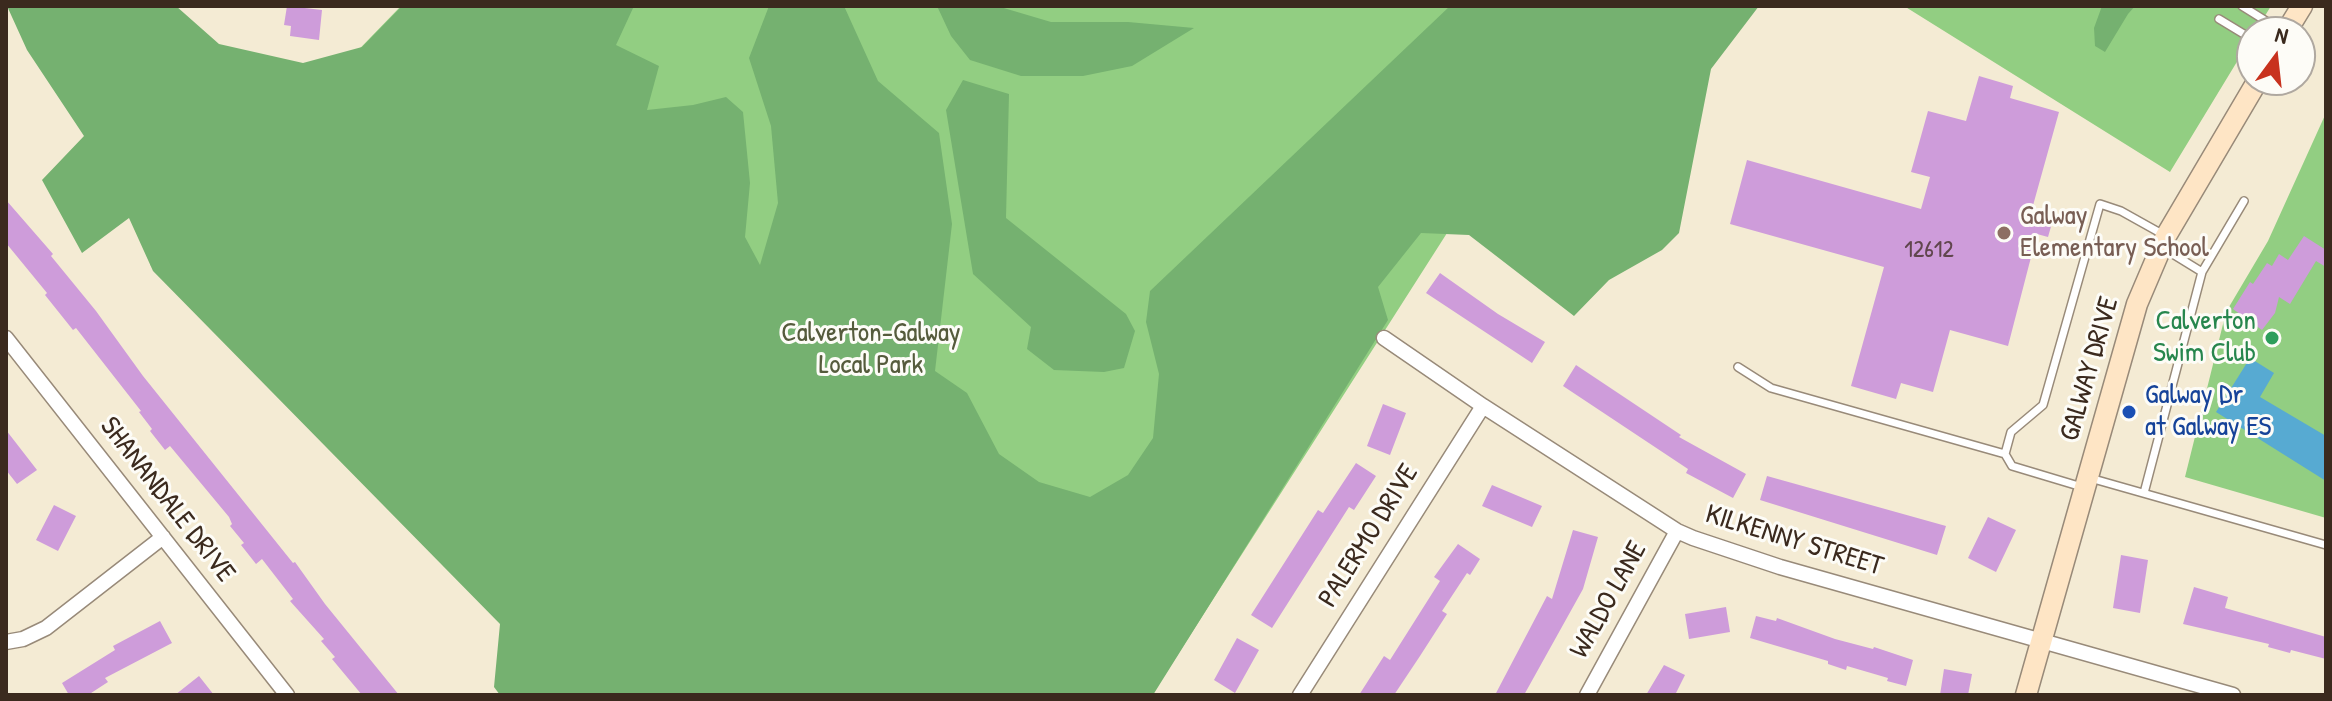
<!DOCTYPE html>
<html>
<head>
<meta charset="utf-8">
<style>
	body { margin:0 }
	#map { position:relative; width:2332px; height:701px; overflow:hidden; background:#f4ebd4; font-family:"Patrick Hand",sans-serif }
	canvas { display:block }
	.frame { position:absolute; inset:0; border:8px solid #3b2a1e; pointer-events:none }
	.north { position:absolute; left:2236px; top:16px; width:80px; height:80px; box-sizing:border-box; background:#fdfcf7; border:2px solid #afa8a0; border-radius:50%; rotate:15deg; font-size:22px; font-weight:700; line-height:32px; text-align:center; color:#3b2a1e }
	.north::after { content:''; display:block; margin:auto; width:28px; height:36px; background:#c8321e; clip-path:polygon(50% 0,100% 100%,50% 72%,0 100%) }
</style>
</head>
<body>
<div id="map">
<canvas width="2332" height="701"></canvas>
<div class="frame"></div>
<div class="north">N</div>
</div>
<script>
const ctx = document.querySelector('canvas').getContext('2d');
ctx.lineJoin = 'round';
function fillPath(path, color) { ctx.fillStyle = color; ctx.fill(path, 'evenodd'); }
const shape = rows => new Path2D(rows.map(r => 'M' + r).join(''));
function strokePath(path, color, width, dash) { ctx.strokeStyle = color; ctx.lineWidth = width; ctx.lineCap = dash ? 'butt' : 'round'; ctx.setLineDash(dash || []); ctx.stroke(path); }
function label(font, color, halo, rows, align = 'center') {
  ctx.font = font + ' "Patrick Hand",sans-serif'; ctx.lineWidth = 6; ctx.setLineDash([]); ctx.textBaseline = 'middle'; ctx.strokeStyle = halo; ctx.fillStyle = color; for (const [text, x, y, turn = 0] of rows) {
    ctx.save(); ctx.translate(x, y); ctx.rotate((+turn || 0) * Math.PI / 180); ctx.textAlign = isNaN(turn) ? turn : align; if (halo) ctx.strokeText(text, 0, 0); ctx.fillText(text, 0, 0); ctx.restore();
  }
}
const green = shape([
	[401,6,1592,6,1152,695,150,265],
	[1904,6,2271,6,2255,32,2252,32,2252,37,2170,172],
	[2326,113,2326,518,2185,477,2226,312,2268,241]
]);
const forest = shape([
	[7,6,176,6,219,44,303,63,362,47,402,6,634,6,616,45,659,66,647,110,693,105,726,97,743,112,750,183,745,237,760,265,778,203,771,126,749,58,769,6,844,6,878,81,939,133,952,224,935,371,967,393,999,454,1039,482,1090,497,1128,475,1153,438,1159,374,1146,322,1150,291,1450,6,1759,6,1711,69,1679,233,1662,250,1609,280,1574,316,1469,235,1421,233,1378,287,1388,320,1153,695,500,695,494,687,500,624,153,271,129,218,82,253,42,180,84,136,27,50],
	[937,6,997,6,1051,22,1128,22,1194,28,1132,66,1083,76,1021,76,970,60,951,36],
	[2102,6,2135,6,2128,14,2105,52,2095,46,2094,28],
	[963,80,1009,94,1006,218,1126,314,1135,331,1124,368,1104,372,1054,370,1027,349,1031,327,973,274,946,110]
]);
const water = shape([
	[2250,358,2274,373,2260,397,2326,436,2326,481,2216,412]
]);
const building = shape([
	[287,6,322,10,319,40,290,36,291,26,284,25],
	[1979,76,2013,86,2010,98,2059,112,2032,209,2054,216,2048,237,2037,234,2008,346,1950,330,1933,392,1901,383,1896,399,1851,386,1884,267,1730,224,1747,160,1921,209,1930,177,1911,172,1928,111,1966,121],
	[6,200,53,254,51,256,96,311,143,376,293,563,295,562,325,604,399,695,362,695,332,659,335,657,321,641,324,639,290,601,293,599,262,559,256,564,241,545,244,543,230,526,232,524,229,517,170,446,165,450,150,431,152,429,139,412,141,411,76,328,73,330,45,295,47,293,6,243],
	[2304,236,2326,250,2326,267,2316,261,2290,304,2279,297,2275,313,2262,330,2233,309,2250,282,2253,284,2267,263,2272,266,2279,254,2288,260],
	[1440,273,1498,314,1545,342,1532,363,1426,293],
	[1576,365,1681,435,1679,437,1746,474,1733,498,1686,473,1688,469,1563,386],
	[1383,404,1406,413,1390,455,1367,446],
	[6,430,37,470,17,484,6,470],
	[1356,463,1376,476,1354,510,1349,507,1272,628,1251,615,1318,510,1323,513],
	[1767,476,1946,526,1937,555,1760,500],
	[1492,485,1542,506,1532,527,1482,506],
	[54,505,76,516,58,551,36,540],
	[1988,517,2016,530,1996,572,1968,558],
	[1573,530,1598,537,1583,589,1524,695,1495,695,1547,596,1552,599],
	[1458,544,1480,559,1470,575,1467,573,1442,611,1447,614,1420,656,1394,695,1359,695,1384,656,1390,660,1440,581,1434,577],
	[2121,555,2148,560,2140,613,2113,608],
	[2194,587,2228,597,2225,608,2326,637,2326,659,2291,650,2290,653,2268,647,2269,644,2183,624],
	[1726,607,1730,632,1689,639,1685,614],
	[1756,616,1776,621,1777,618,1835,639,1873,649,1874,647,1913,660,1906,686,1887,681,1888,678,1847,666,1846,670,1828,664,1828,661,1750,638],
	[160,621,172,643,105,678,108,682,88,695,69,695,62,683,115,650,113,646],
	[1237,638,1259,650,1235,693,1214,680],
	[1664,665,1685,675,1675,695,1646,695],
	[1944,669,1972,674,1968,695,1940,695],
	[199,676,214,695,175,695]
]);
const lane = shape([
	[2242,6,2282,31],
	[2219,19,2252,39],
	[2163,248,2202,272],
	[1738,367,1771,388,2005,454,2012,466,2082,487],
	[2005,454,2011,432,2043,405,2100,204,2121,211,2164,235],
	[2090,478,2326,545],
	[2144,493,2202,272,2244,201]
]);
const street = shape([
	[6,338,287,695],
	[1384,338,1483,406,1677,531,1693,538,1780,567,2233,695],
	[6,642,23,639,46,628,163,537],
	[1300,695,1483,406],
	[1587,695,1677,531]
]);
const secondary = shape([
	[2286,32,2302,6],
	[2026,695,2137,304,2166,236,2258,80]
]);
const markers = [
	[2004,233,8,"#8d6e63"],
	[2272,338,8,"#2e9e5b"],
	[2129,412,8,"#1a4fb4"]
];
const numberNames = [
	["12612",1929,251]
];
const educationNames = [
	["Galway",2020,217],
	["Elementary School",2020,249]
];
const leisureNames = [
	["Calverton",2256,322],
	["Swim Club",2256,354]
];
const parkNames = [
	["Calverton-Galway",871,334],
	["Local Park",871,366]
];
const streetNames = [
	["GALWAY DRIVE",2090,369,-74],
	["SHANANDALE DRIVE",167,500,52],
	["PALERMO DRIVE",1369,536,-58],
	["KILKENNY STREET",1794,541,17],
	["WALDO LANE",1609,600,-61]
];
const transitNames = [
	["Galway Dr",2145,396],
	["at Galway ES",2145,428]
];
fillPath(green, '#92ce82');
fillPath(forest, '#75b170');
fillPath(water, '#57aad2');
fillPath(building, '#ce9cda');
strokePath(lane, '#988a79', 10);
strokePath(street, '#988a79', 17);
strokePath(secondary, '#988a79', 23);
strokePath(lane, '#fff', 7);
strokePath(street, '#fff', 14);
strokePath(secondary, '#fee5c5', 20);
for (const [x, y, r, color] of markers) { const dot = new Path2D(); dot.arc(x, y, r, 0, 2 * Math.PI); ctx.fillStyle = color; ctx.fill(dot); strokePath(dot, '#fdfcf7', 3); }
label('24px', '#60464d', null, numberNames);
label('28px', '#785e54', '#fdfcf7', educationNames, 'left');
label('28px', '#27864d', '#fdfcf7', leisureNames, 'right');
label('28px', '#555b3c', '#fdfcf7', parkNames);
label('28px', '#3b2a1e', '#fdfcf7', streetNames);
label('28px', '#164399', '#fdfcf7', transitNames, 'left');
</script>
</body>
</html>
